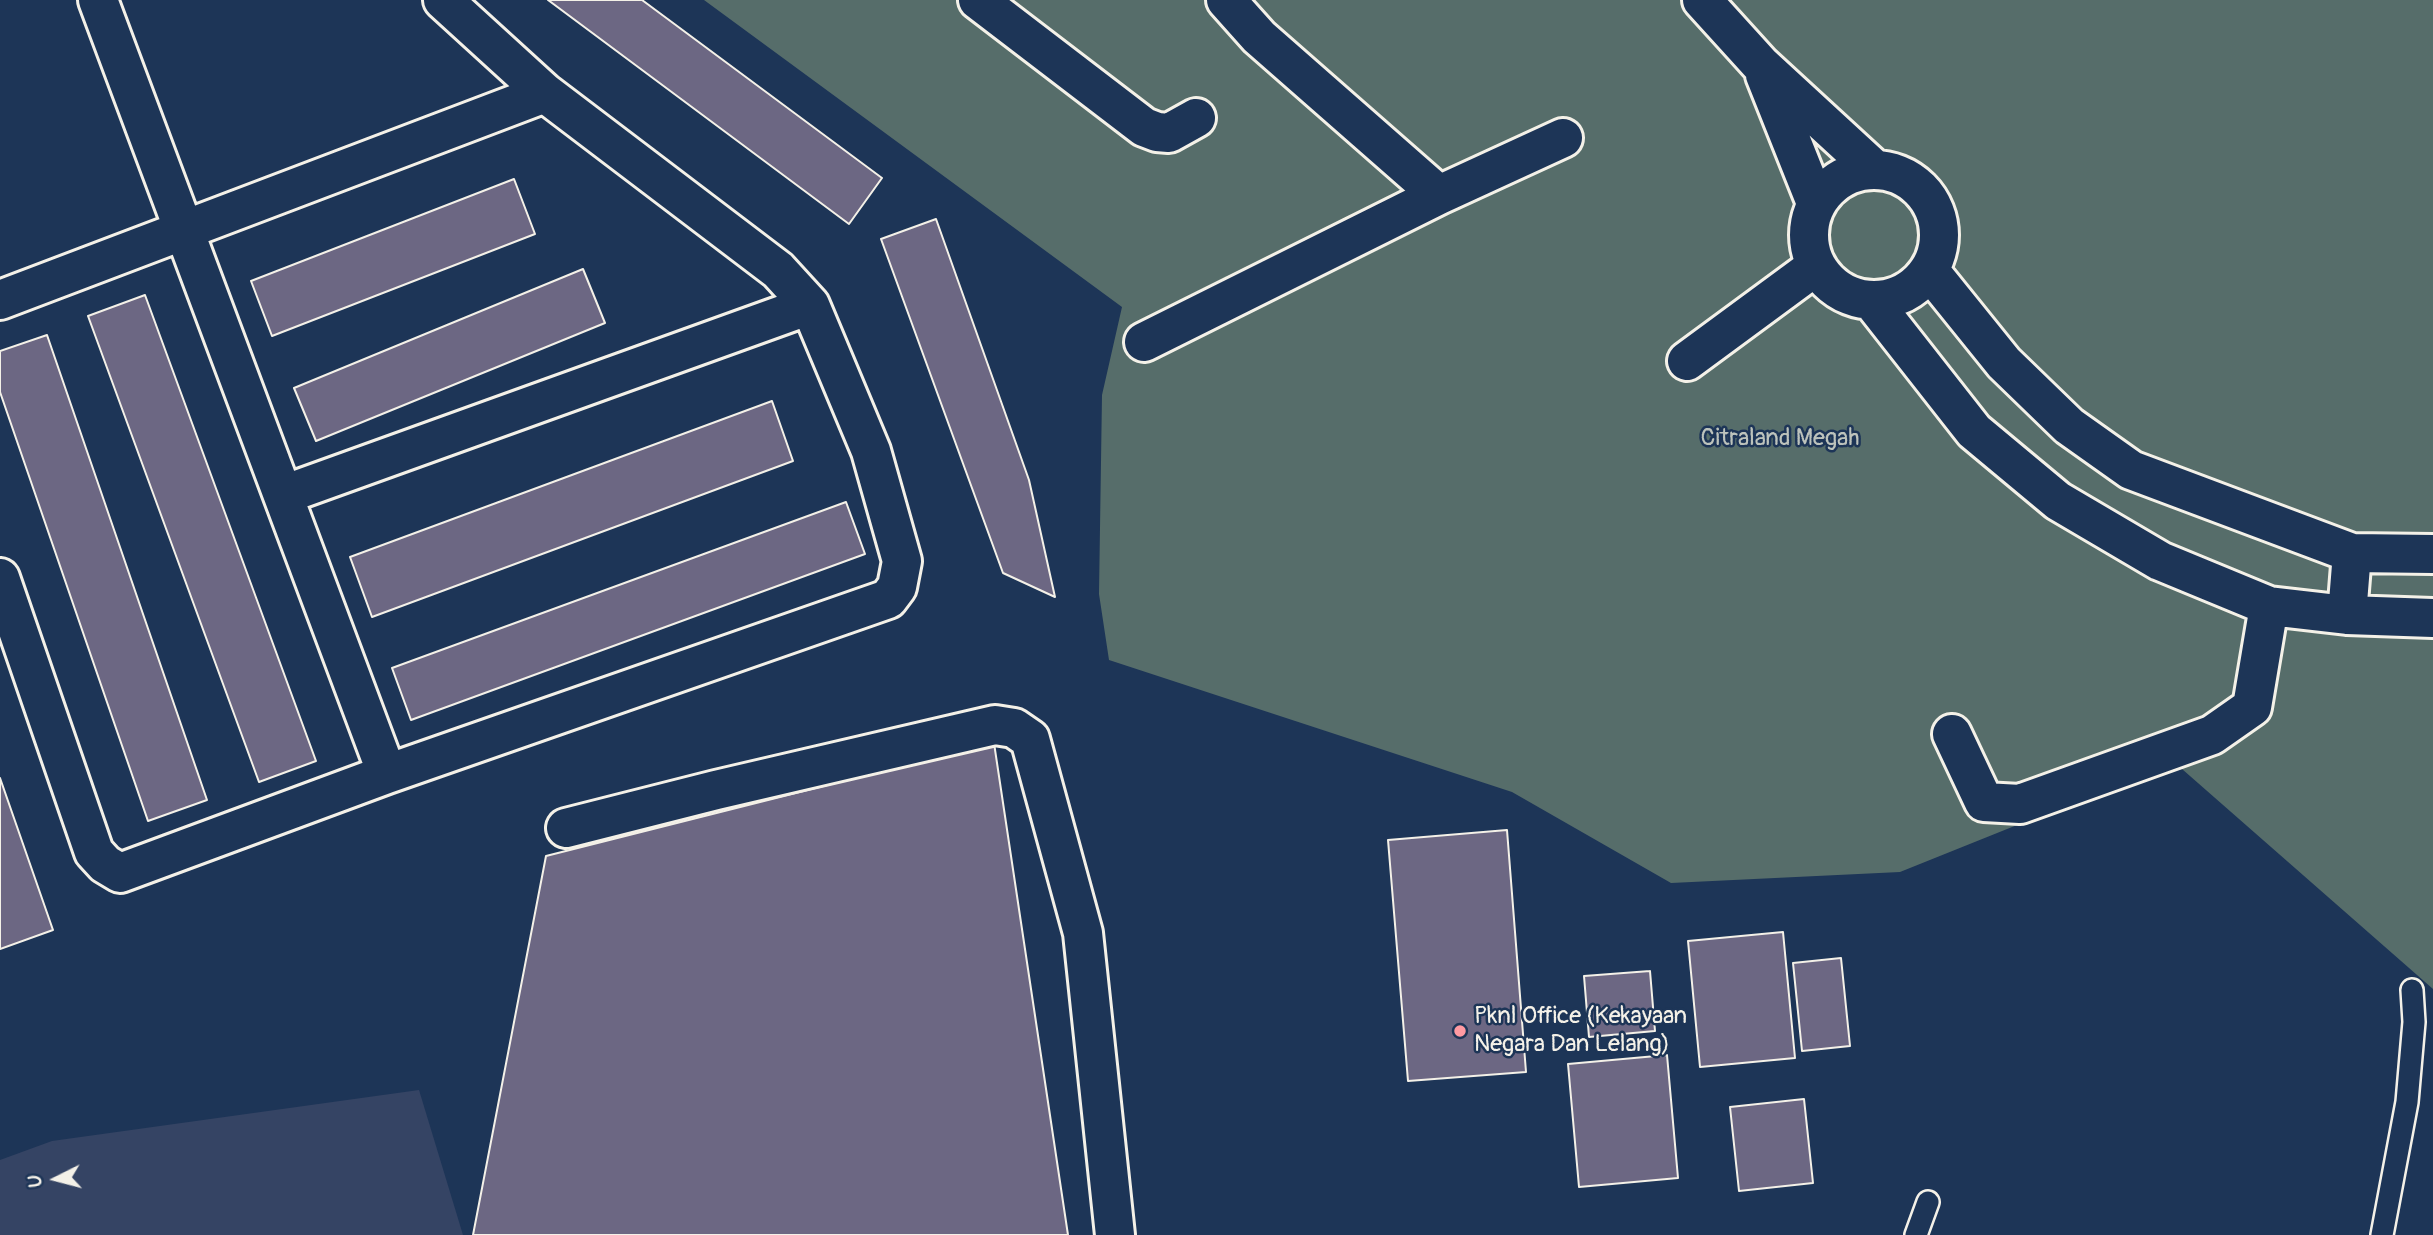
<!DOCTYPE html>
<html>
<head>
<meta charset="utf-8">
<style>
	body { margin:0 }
	#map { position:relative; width:2433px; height:1235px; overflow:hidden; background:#1d3557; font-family:Pangolin,sans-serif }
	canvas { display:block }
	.north { position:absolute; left:21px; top:1144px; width:70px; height:70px; -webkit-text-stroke:5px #1d3557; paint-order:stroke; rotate:264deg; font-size:19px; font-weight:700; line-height:28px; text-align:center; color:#f4f1e8 }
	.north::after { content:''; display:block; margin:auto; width:24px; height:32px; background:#f4f1e8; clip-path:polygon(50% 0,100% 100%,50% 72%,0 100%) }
</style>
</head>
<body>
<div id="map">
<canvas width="2433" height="1235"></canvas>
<div class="north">U</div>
</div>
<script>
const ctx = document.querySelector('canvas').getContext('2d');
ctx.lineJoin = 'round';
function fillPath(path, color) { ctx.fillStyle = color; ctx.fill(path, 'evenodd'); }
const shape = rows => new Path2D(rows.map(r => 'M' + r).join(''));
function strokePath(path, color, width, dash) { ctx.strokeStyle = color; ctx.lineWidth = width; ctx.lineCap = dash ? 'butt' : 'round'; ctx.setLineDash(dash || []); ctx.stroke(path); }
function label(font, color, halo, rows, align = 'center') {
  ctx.font = font + ' Pangolin,sans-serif'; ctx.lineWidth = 5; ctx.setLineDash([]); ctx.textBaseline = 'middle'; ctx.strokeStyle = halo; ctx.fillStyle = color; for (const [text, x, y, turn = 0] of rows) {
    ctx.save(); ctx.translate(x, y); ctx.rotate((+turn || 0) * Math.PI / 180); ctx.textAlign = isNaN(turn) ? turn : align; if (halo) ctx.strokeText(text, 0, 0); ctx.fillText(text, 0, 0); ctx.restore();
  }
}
const built = shape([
	[419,1090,463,1235,0,1235,0,1160,52,1141]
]);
const green = shape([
	[704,0,2433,0,2433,989,2174,762,1900,872,1671,883,1512,792,1109,660,1099,594,1102,395,1122,307]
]);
const building = shape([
	[548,0,642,0,882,178,849,224,548,0],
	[514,179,535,234,272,336,251,281,514,179],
	[936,219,1029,480,1055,597,1003,573,881,239,936,219],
	[583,269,605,323,316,441,294,388,583,269],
	[145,295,316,761,259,782,88,316,145,295],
	[47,335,207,800,148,821,0,392,0,351,47,335],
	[772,401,793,461,372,617,350,557,772,401],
	[846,502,865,554,411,720,392,668,846,502],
	[994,743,1068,1235,473,1235,546,856,994,743],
	[0,778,53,930,0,949,0,778],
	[1507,830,1526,1072,1408,1081,1388,840,1507,830],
	[1783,932,1795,1058,1700,1067,1688,941,1783,932],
	[1841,958,1850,1046,1802,1051,1793,963,1841,958],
	[1650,971,1655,1031,1589,1037,1584,976,1650,971],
	[1667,1055,1678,1178,1579,1187,1568,1064,1667,1055],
	[1804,1099,1813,1183,1739,1191,1730,1107,1804,1099]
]);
const service = shape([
	[1916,1235,1928,1202],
	[2382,1235,2407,1102,2414,1022,2412,990]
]);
const minor = shape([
	[98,0,387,774],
	[978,0,1144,127,1157,132,1169,133,1196,118],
	[1226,0,1259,37,1439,195],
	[1702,0,1761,65,1874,169],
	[1765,75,1816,203],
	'1809 235a65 65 0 1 1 130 0a65 65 0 1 1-130 0Z',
	[1929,270,2004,363,2069,426,2131,470,2352,553,2433,554],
	[0,300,545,93],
	[1872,301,1974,431,2058,501,2160,561,2269,606,2347,615,2433,618],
	[1144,342,1439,195,1563,138],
	[1687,361,1816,266],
	[283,495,810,305],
	[0,578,94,852,105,864,120,873,387,774,888,599,897,587,902,561,871,451,810,305,778,270,545,93,443,0],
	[2347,615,2352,553],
	[1952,734,1984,802,2020,804,2212,735,2252,707,2269,606],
	[566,828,716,790,995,725,1014,728,1030,739,1083,933,1115,1235]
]);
const markers = [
	[1460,1031,7,"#ff9aa2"]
];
const parkNames = [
	["Citraland Megah",1780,439]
];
const poiNames = [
	["Pknl Office (Kekayaan",1474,1017],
	["Negara Dan Lelang)",1474,1045]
];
fillPath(built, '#354464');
fillPath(green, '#566d6a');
fillPath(building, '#6c6783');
strokePath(building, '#f4f1e8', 2);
strokePath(service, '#f4f1e8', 26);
strokePath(minor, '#f4f1e8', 44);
strokePath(service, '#1d3557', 21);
strokePath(minor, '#1d3557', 38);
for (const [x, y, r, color] of markers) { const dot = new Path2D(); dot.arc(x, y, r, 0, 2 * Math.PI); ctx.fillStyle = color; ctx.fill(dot); strokePath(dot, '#1d3557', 2.5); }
label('24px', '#bdc3bc', '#1d3557', parkNames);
label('24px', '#f4f1e8', '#1d3557', poiNames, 'left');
</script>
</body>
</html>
